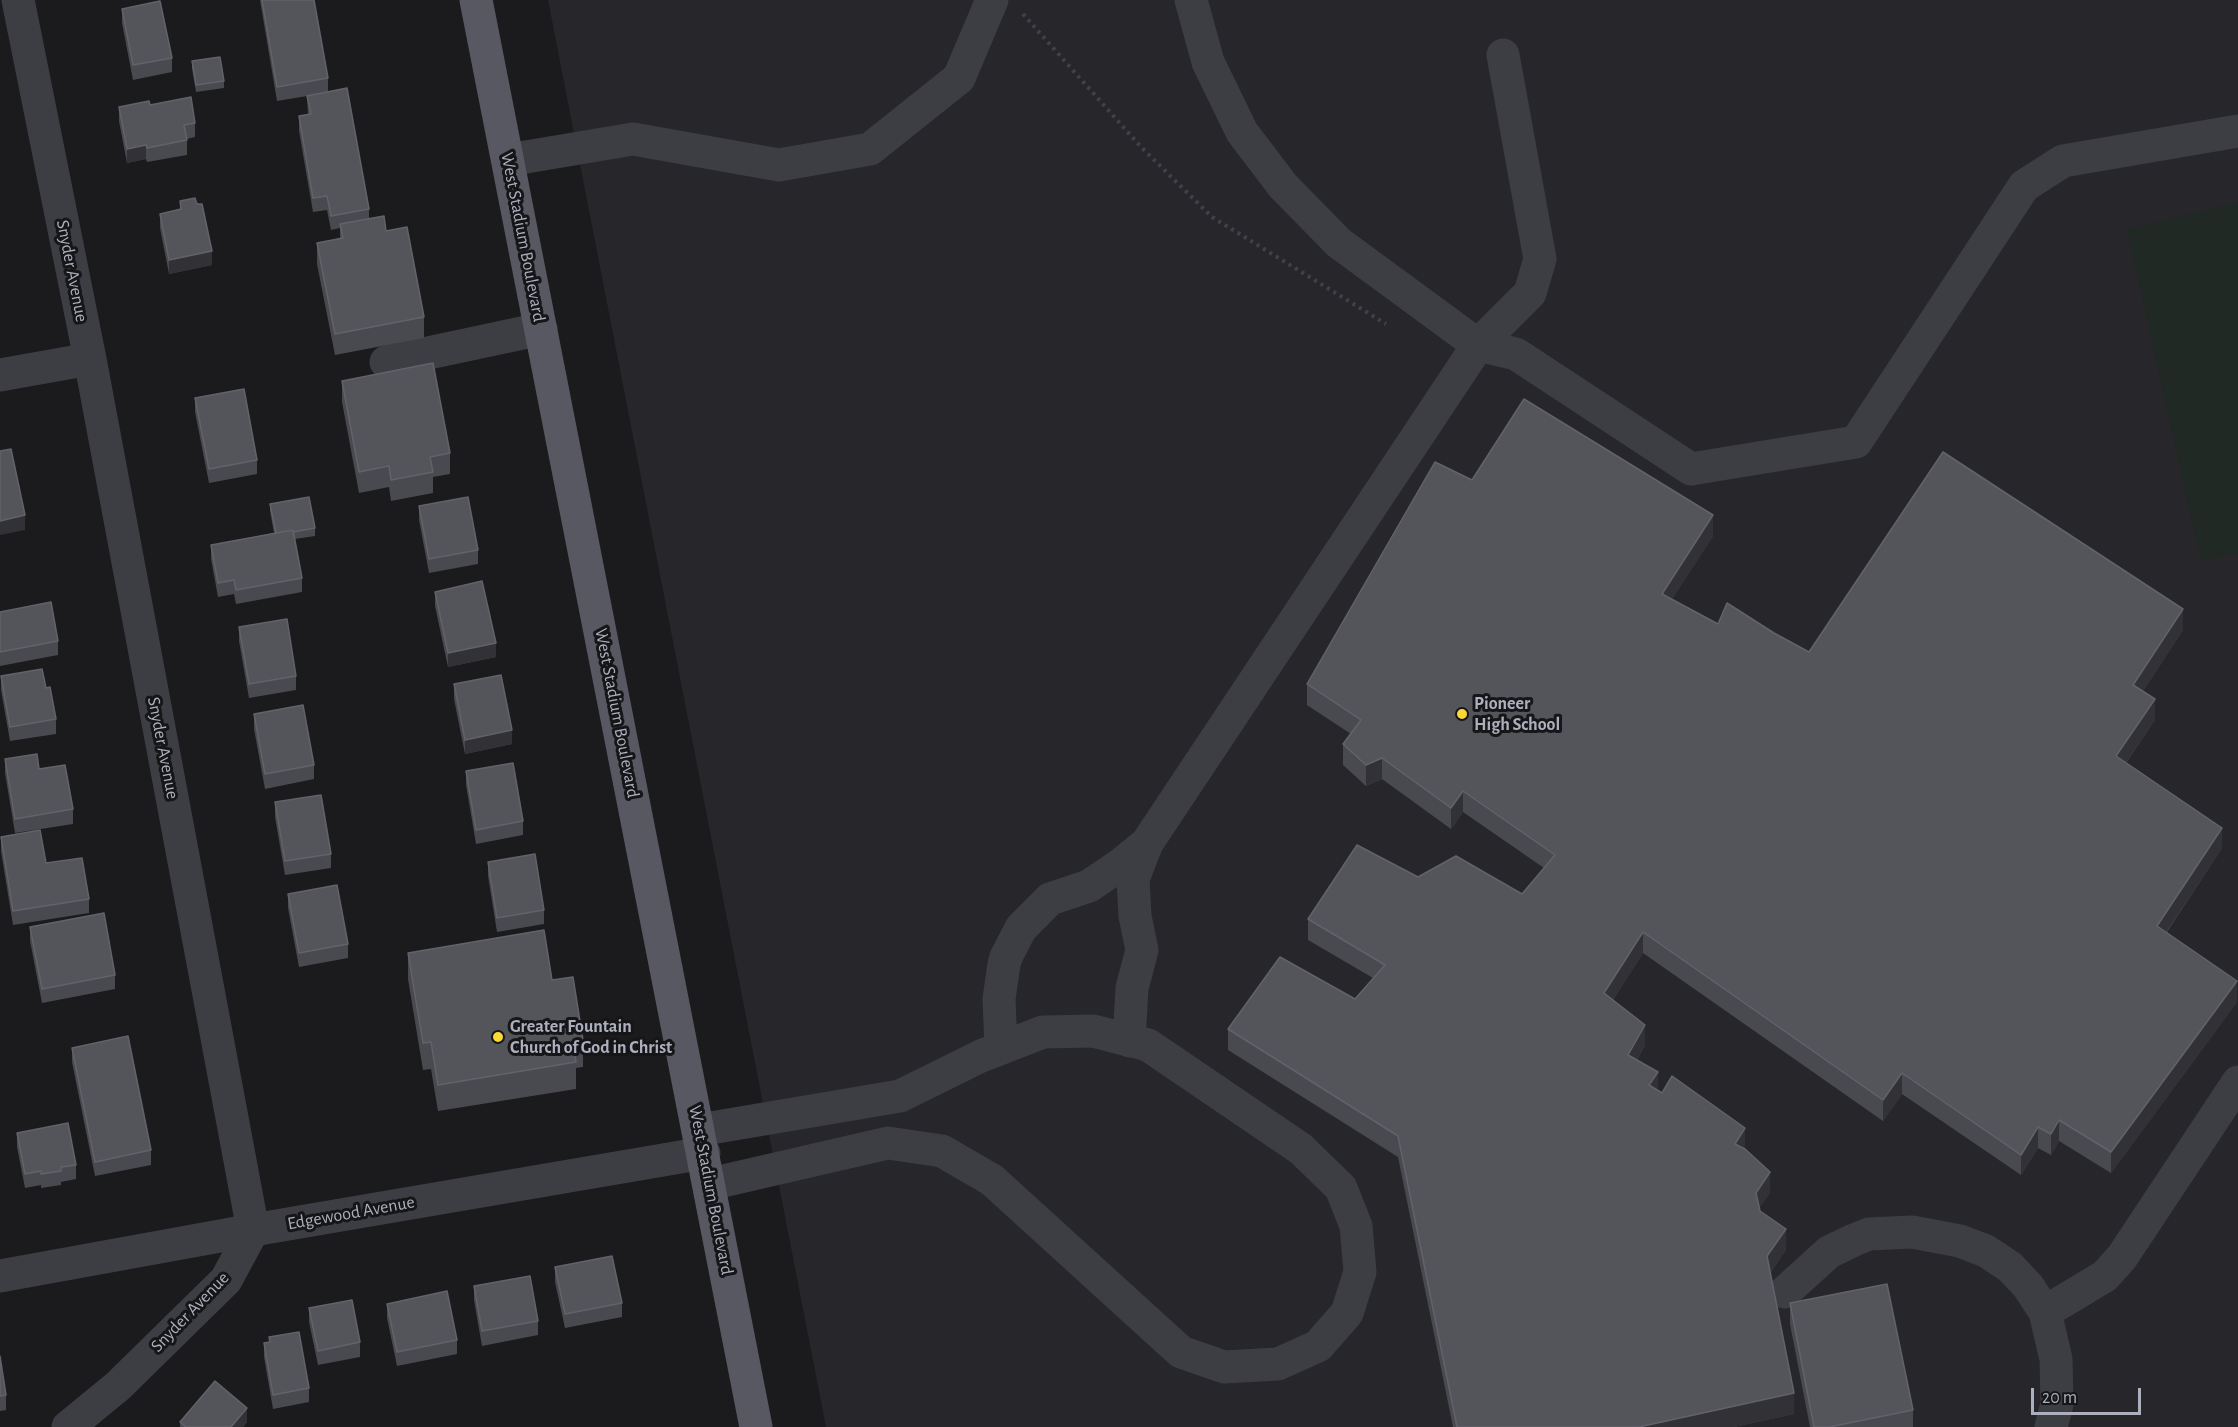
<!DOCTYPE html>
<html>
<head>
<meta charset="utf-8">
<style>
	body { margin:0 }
	#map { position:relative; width:2238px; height:1427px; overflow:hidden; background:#1b1a1d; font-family:"Alegreya Sans",sans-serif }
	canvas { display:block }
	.scale { position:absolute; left:2031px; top:1388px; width:110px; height:27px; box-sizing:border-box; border:3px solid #acafbd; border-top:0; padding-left:8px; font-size:18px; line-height:21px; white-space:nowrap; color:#acafbd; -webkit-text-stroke:4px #161518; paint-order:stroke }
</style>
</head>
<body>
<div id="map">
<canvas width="2238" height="1427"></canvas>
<div class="scale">20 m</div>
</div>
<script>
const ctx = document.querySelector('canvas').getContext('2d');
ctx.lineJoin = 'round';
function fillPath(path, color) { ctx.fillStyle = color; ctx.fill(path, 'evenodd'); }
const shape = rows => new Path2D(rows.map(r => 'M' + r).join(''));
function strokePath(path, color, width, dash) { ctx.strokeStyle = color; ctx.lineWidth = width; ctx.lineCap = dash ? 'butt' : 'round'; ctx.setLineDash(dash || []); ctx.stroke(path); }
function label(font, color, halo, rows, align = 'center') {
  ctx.font = font + ' "Alegreya Sans",sans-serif'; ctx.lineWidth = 6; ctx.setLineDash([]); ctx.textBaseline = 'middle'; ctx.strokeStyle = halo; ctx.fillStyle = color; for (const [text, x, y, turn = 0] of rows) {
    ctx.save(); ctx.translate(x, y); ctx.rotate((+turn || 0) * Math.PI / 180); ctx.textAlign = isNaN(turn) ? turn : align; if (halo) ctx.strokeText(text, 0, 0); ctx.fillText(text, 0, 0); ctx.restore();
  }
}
const built = shape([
	[548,0,2238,0,2238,1427,826,1427]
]);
const green = shape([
	[2238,203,2238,553,2201,561,2127,229]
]);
const path = shape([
	[1023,14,1141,147,1212,217,1386,324]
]);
const minor = shape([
	[18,0,90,359,253,1230,226,1280,118,1386,68,1427],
	[1191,0,1208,62,1242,132,1283,186,1339,243,1478,345,1516,354,1691,469,1856,442,2024,186,2063,161,2238,131],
	[508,160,633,139,779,165,870,149,959,78,992,0],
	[386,362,541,329],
	[0,375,90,359],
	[1129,1041,1132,988,1142,950,1135,916,1133,879,1147,843,1478,345,1530,293,1540,259,1503,55],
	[1001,1048,999,999,1004,964,1006,957,1021,928,1050,899,1089,886,1120,865,1147,843],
	[699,1130,900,1096,981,1056,1043,1032,1093,1031,1148,1045,1301,1149,1341,1188,1356,1226,1360,1272,1347,1313,1318,1346,1278,1364,1224,1367,1181,1352,992,1180,942,1151,888,1143,710,1184],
	[0,1276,253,1230,704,1153],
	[1785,1292,1829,1252,1854,1240,1869,1234,1912,1232,1960,1241,1986,1251,2010,1267,2028,1286,2045,1312,2105,1276,2122,1257,2238,1082],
	[2045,1312,2056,1359,2057,1404,2051,1427]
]);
const major = shape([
	[476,0,756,1427]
]);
const wall = shape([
	[260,0,314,0,328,78,328,92,369,209,369,219,386,231,424,317,424,338,335,355,317,264,317,243,340,238,340,228,331,230,327,210,313,212,299,131,299,116,308,115,307,96,277,101],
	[122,9,172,58,172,72,133,80,122,23],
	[192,61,224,81,224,88,196,92,192,68],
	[150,105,195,123,195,137,187,139,187,155,147,162,146,159,127,163,119,121,119,107],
	[180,201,212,265,169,274,160,228,160,214,180,210],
	[342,381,450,453,450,474,433,477,433,493,391,501,389,487,359,493,342,402],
	[195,398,257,460,257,474,209,483,195,412],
	[1472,480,1713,536,1672,599,1718,624,1774,633,1809,652,2183,630,2143,691,2155,720,2126,763,2222,848,2167,932,2237,1002,2111,1173,2059,1141,2051,1155,2038,1148,2021,1175,1902,1094,1883,1121,1643,953,1613,1000,1645,1045,1637,1060,1658,1090,1745,1149,1770,1193,1759,1208,1760,1211,1786,1250,1770,1273,1794,1414,1734,1427,1453,1427,1398,1157,1228,1050,1228,1029,1355,999,1373,978,1308,940,1308,919,1418,877,1522,894,1544,868,1463,812,1451,829,1382,779,1366,786,1343,765,1343,744,1351,734,1307,705,1307,684],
	[270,504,315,528,315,536,295,539,302,578,302,592,236,604,234,594,218,597,211,559,211,545,274,533,270,511],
	[419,506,478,550,478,564,429,573,419,520],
	[435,592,496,657,448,667,435,606],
	[0,612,58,641,58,655,0,666],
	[239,627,296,676,296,690,249,698,239,641],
	[1,676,46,688,56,719,56,734,10,741,1,690],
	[454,684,512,744,465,754,454,699],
	[254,714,314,765,314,779,265,789,254,729],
	[5,759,39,769,73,809,73,824,15,833,5,773],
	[466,771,523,821,523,835,476,844,466,785],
	[275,802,331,854,331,868,285,875,275,817],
	[1,837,89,899,89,913,13,925,1,851],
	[488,862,544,910,544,924,497,932,488,876],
	[288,894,348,944,348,958,299,967,288,908],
	[30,927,115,975,115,989,42,1003,30,941],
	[408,953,583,1040,583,1067,576,1068,576,1089,438,1111,431,1069,423,1070,408,979],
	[72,1048,151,1150,151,1165,95,1176,72,1062],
	[17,1133,76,1165,76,1179,61,1182,61,1185,41,1188,41,1185,25,1188,17,1147],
	[555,1267,622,1303,622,1317,565,1328,555,1282],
	[474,1286,538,1321,538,1335,482,1346,474,1300],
	[1790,1303,1913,1410,1913,1427,1810,1427,1790,1324],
	[387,1304,457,1340,457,1354,397,1366,387,1318],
	[309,1308,360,1342,360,1357,318,1365,309,1322],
	[269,1337,309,1388,309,1402,273,1409,264,1357,264,1343,269,1342],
	[0,1356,6,1395,6,1410,0,1411],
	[180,1422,247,1422,243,1427,180,1427]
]);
const shadedWall = shape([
	[146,145,146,159,127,163,127,149],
	[212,251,212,265,169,274,169,260],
	[25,515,25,530,0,535,0,521],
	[1713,515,1713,536,1662,615,1662,594],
	[2183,609,2183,630,2133,706,2133,685],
	[496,643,496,657,448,667,448,653],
	[2155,699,2155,720,2116,777,2116,756],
	[512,730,512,744,465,754,465,740],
	[1382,758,1382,779,1366,786,1366,765],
	[1463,791,1463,812,1451,829,1451,808],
	[2222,828,2222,848,2157,946,2157,926],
	[1643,932,1643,953,1604,1014,1604,993],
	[2237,981,2237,1002,2111,1173,2111,1152],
	[1645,1025,1645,1045,1628,1076,1628,1055],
	[1658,1072,1658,1092,1649,1085],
	[1902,1073,1902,1094,1883,1121,1883,1100],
	[2059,1120,2059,1141,2051,1155,2051,1134],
	[2038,1127,2038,1148,2021,1175,2021,1155],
	[1745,1128,1745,1149,1735,1144],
	[1770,1172,1770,1193,1756,1213,1756,1193],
	[1786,1229,1786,1250,1767,1277,1767,1256],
	[1794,1393,1794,1414,1734,1427,1639,1427],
	[247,1408,247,1422,243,1427,231,1427]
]);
const building = shape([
	[262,0,314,0,328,78,277,87,262,0],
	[160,1,172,58,133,65,122,9,160,1],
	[220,57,224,81,196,85,192,61,220,57],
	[347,88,369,209,331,216,327,196,313,198,299,116,311,114,307,96,347,88],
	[191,97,195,123,184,125,187,140,147,148,146,145,127,149,119,107,149,101,150,105,191,97],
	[195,198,197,204,202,204,212,251,169,260,160,214,181,209,180,201,195,198],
	[384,216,386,231,407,227,424,317,335,334,317,243,343,238,340,224,384,216],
	[433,363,450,453,430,457,433,472,391,480,389,466,359,472,342,381,433,363],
	[244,389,257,460,209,469,195,398,244,389],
	[1524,399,1713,515,1662,594,1718,624,1727,603,1774,633,1809,652,1943,452,2183,609,2133,685,2155,699,2116,756,2222,828,2157,926,2237,981,2111,1152,2059,1120,2051,1134,2038,1127,2021,1155,1902,1073,1883,1100,1643,932,1604,993,1645,1025,1628,1055,1658,1072,1649,1085,1662,1093,1672,1076,1745,1128,1735,1144,1745,1149,1770,1172,1756,1193,1760,1211,1786,1229,1767,1256,1794,1393,1639,1427,1457,1427,1398,1136,1228,1029,1280,957,1355,999,1385,965,1308,919,1357,845,1418,877,1456,856,1522,894,1555,855,1463,791,1451,808,1382,758,1366,765,1343,744,1361,720,1307,684,1435,462,1472,480,1524,399],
	[11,449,25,515,0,521,0,451,11,449],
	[309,497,315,528,293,532,293,530,276,533,270,504,309,497],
	[468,497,478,550,429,559,419,506,468,497],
	[293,530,302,578,236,590,234,580,218,583,211,545,293,530],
	[482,581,496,643,448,653,435,592,482,581],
	[51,602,58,641,0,652,0,612,51,602],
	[287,619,296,676,249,684,239,627,287,619],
	[42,669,46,688,50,687,56,719,10,727,1,676,42,669],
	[501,675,512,730,465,740,454,684,501,675],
	[303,705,314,765,265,774,254,714,303,705],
	[37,754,39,769,65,765,73,809,15,819,5,759,37,754],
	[513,763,523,821,476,830,466,771,513,763],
	[321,795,331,854,285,861,275,802,321,795],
	[40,830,46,863,82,858,89,899,13,911,1,837,40,830],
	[535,854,544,910,497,918,488,862,535,854],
	[337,885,348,944,299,953,288,894,337,885],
	[104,913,115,975,42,989,30,927,104,913],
	[544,930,552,980,573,977,583,1040,573,1042,576,1062,438,1085,431,1042,423,1043,408,953,544,930],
	[128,1036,151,1150,95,1162,72,1048,128,1036],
	[68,1123,76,1165,61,1167,61,1171,41,1174,41,1171,25,1174,17,1133,68,1123],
	[612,1256,622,1303,565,1314,555,1267,612,1256],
	[530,1276,538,1321,482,1331,474,1286,530,1276],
	[1887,1284,1913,1410,1829,1427,1814,1427,1790,1303,1887,1284],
	[447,1291,457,1340,397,1352,387,1304,447,1291],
	[352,1300,360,1342,318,1351,309,1308,352,1300],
	[299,1332,309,1388,273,1395,264,1343,270,1342,269,1337,299,1332],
	[0,1356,6,1395,0,1396,0,1356],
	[215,1381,247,1408,231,1427,186,1427,180,1422,215,1381]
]);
const markers = [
	[1462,714,6,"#fbd934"],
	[498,1037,6,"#fbd934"]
];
const streetNames = [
	["West Stadium Boulevard",523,237,79],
	["Snyder Avenue",72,271,79],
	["West Stadium Boulevard",617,713,79],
	["Snyder Avenue",163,748,79],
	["West Stadium Boulevard",711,1190,79],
	["Edgewood Avenue",351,1213,-10],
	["Snyder Avenue",190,1312,-46]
];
const poiNames = [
	["Pioneer",1474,704],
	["High School",1474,725],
	["Greater Fountain",510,1027],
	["Church of God in Christ",510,1048]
];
fillPath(built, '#27262a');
fillPath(green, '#202923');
strokePath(path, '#414249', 4, [3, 4.5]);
strokePath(minor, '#3d3d44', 33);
strokePath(major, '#575861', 33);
fillPath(wall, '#494a4f');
fillPath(shadedWall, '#323236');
fillPath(building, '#54555b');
strokePath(building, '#62636a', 1.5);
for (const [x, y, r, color] of markers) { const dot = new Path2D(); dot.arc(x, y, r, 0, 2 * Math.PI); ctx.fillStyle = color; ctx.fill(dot); strokePath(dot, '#161518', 2); }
label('18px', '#acafbd', '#161518', streetNames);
label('bold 18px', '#acafbd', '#161518', poiNames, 'left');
</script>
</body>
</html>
